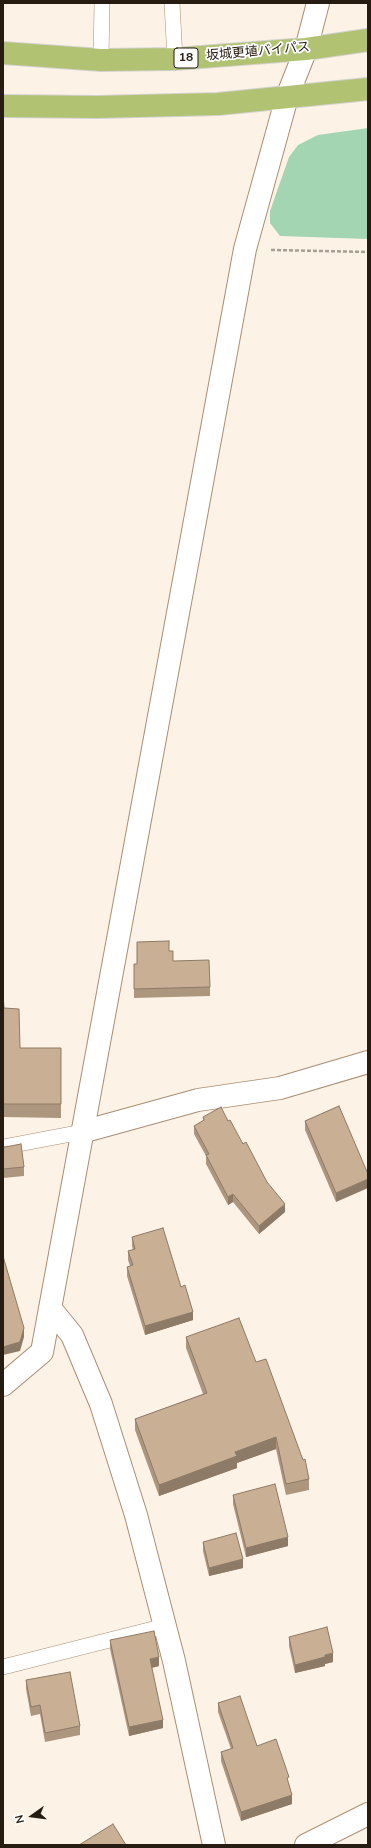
<!DOCTYPE html>
<html>
<head>
<meta charset="utf-8">
<style>
	body { margin:0 }
	#map { position:relative; width:371px; height:1848px; overflow:hidden; background:#fdf2e6; font-family:"Nunito Sans",sans-serif }
	canvas { display:block }
	.frame { position:absolute; inset:0; border:4px solid #261c12; pointer-events:none }
	.north { position:absolute; left:12px; top:1796px; width:40px; height:40px; -webkit-text-stroke:3px #fff; paint-order:stroke; rotate:256deg; font-size:11px; font-weight:700; line-height:16px; text-align:center; color:#261c12 }
	.north::after { content:''; display:block; margin:auto; width:14px; height:18px; background:#261c12; clip-path:polygon(50% 0,100% 100%,50% 72%,0 100%) }
</style>
</head>
<body>
<div id="map">
<canvas width="371" height="1848"></canvas>
<div class="frame"></div>
<div class="north">N</div>
</div>
<script>
const ctx = document.querySelector('canvas').getContext('2d');
ctx.lineJoin = 'round';
function fillPath(path, color) { ctx.fillStyle = color; ctx.fill(path, 'evenodd'); }
const shape = rows => new Path2D(rows.map(r => 'M' + r).join(''));
function strokePath(path, color, width, dash) { ctx.strokeStyle = color; ctx.lineWidth = width; ctx.lineCap = dash ? 'butt' : 'round'; ctx.setLineDash(dash || []); ctx.stroke(path); }
function label(font, color, halo, rows, align = 'center') {
  ctx.font = font + ' "Nunito Sans","Noto Sans JP",sans-serif'; ctx.lineWidth = 3.5; ctx.setLineDash([]); ctx.textBaseline = 'middle'; ctx.strokeStyle = halo; ctx.fillStyle = color; for (const [text, x, y, turn = 0] of rows) {
    ctx.save(); ctx.translate(x, y); ctx.rotate((+turn || 0) * Math.PI / 180); ctx.textAlign = isNaN(turn) ? turn : align; if (halo) ctx.strokeText(text, 0, 0); ctx.fillText(text, 0, 0); ctx.restore();
  }
}
const green = shape([
	[368,128,368,239,280,236,270,223,270,211,289,157,298,145,318,135]
]);
const path = shape([
	[271,250,368,252]
]);
const lane = shape([
	[172,3,175,59],
	[101,60,102,3],
	[3,1147,82,1132],
	[3,1667,165,1626]
]);
const street = shape([
	[82,1132,198,1100,280,1088,368,1062],
	[50,1308,72,1335,101,1404,136,1515,174,1661,214,1845],
	[3,1385,42,1352,245,249,287,97,306,49,318,3],
	[306,1845,368,1814]
]);
const highway = shape([
	[3,53,101,60,175,59,306,49,368,40],
	[3,106,97,107,218,104,368,89]
]);
const wall = shape([
	[169,951,173,961,210,987,210,996,134,998,134,964,137,964],
	[3,993,4,1008,20,1048,61,1048,61,1118,3,1117],
	[339,1106,336,1202,305,1130,305,1121],
	[203,1117,228,1121,267,1182,285,1212,259,1234,233,1202,228,1205,206,1164,206,1156,194,1134,194,1126,203,1121],
	[3,1146,24,1167,24,1176,3,1178],
	[132,1237,181,1287,193,1320,145,1335,127,1276,127,1267,130,1266,128,1260,128,1251,133,1250,132,1246],
	[186,1337,256,1362,309,1479,309,1490,286,1495,276,1449,237,1463,237,1468,159,1496,135,1430,135,1419,203,1394,186,1348],
	[233,1495,288,1546,246,1557,233,1504],
	[203,1542,243,1568,209,1576,203,1551],
	[289,1637,333,1662,325,1664,325,1666,295,1673,289,1646],
	[110,1640,159,1666,152,1668,163,1728,129,1736,110,1649],
	[26,1680,80,1726,80,1735,45,1742,40,1714,31,1716,26,1689],
	[218,1703,257,1746,289,1784,292,1804,241,1821,221,1761,221,1752,231,1749,218,1712]
]);
const shadedWall = shape([
	[368,1179,368,1188,336,1202,336,1193],
	[233,1194,233,1202,228,1205,228,1197],
	[285,1204,285,1212,259,1234,259,1226],
	[193,1312,193,1320,145,1335,145,1326],
	[24,1328,24,1337,20,1351,3,1355,3,1347],
	[276,1437,276,1449,237,1463,237,1468,159,1496,159,1485,235,1452],
	[288,1537,288,1546,246,1557,246,1548],
	[243,1559,243,1568,209,1576,209,1568],
	[333,1653,333,1662,325,1664,325,1666,295,1673,295,1665,325,1655],
	[159,1657,159,1666,150,1668,150,1659],
	[163,1720,163,1728,129,1736,129,1727],
	[292,1795,292,1804,241,1821,241,1812]
]);
const building = shape([
	[169,941,169,951,173,951,173,961,209,960,210,987,134,989,134,964,137,964,137,942,169,941],
	[3,993,4,1008,19,1009,20,1048,61,1048,61,1104,3,1104,3,993],
	[339,1106,368,1174,368,1179,336,1193,305,1121,339,1106],
	[221,1107,228,1121,230,1120,243,1144,246,1142,267,1182,285,1204,259,1226,233,1194,228,1197,206,1155,209,1154,194,1126,204,1120,203,1117,221,1107],
	[21,1144,24,1167,3,1169,3,1146,5,1147,21,1144],
	[163,1228,181,1287,185,1285,193,1312,145,1326,127,1267,133,1265,128,1251,135,1249,132,1237,163,1228],
	[3,1256,24,1328,20,1342,3,1347,3,1256],
	[239,1318,256,1362,266,1359,303,1460,305,1459,309,1479,286,1484,276,1437,235,1452,237,1456,159,1485,135,1419,207,1393,186,1337,239,1318],
	[275,1484,288,1537,246,1548,233,1495,275,1484],
	[236,1533,243,1559,209,1568,203,1542,236,1533],
	[327,1627,333,1653,325,1655,325,1657,295,1665,289,1637,327,1627],
	[154,1631,159,1657,150,1659,163,1720,129,1727,110,1640,154,1631],
	[70,1672,80,1726,45,1733,40,1705,31,1707,26,1680,70,1672],
	[240,1696,257,1746,276,1739,289,1777,287,1778,292,1795,241,1812,221,1752,233,1748,218,1703,240,1696],
	[113,1824,126,1845,79,1845,113,1824]
]);
const shields = [
	[186,58,24]
];
const shieldNames = [
	["18",186,58]
];
const streetNames = [
	["坂城更埴バイパス",258,52,-5]
];
fillPath(green, '#a3d5b3');
strokePath(lane, '#a88f74', 16);
strokePath(street, '#a88f74', 24);
strokePath(highway, '#d4d2d0', 24);
strokePath(path, '#a99e93', 2.5, [4, 2]);
strokePath(lane, '#fff', 15);
strokePath(street, '#fff', 22);
strokePath(highway, '#b1c272', 22);
fillPath(wall, '#ad967e');
fillPath(shadedWall, '#8d7a67');
fillPath(building, '#c9af93');
strokePath(building, '#8d7a67', 1);
for (const [x, y, w] of shields) { const box = new Path2D(); box.roundRect(x - w / 2, y - 10, w, 20, 3); ctx.fillStyle = '#fff'; ctx.fill(box); strokePath(box, '#261c12', 1); }
label('bold 12px', '#261c12', null, shieldNames);
label('13px', '#261c12', '#fff', streetNames);
</script>
</body>
</html>
